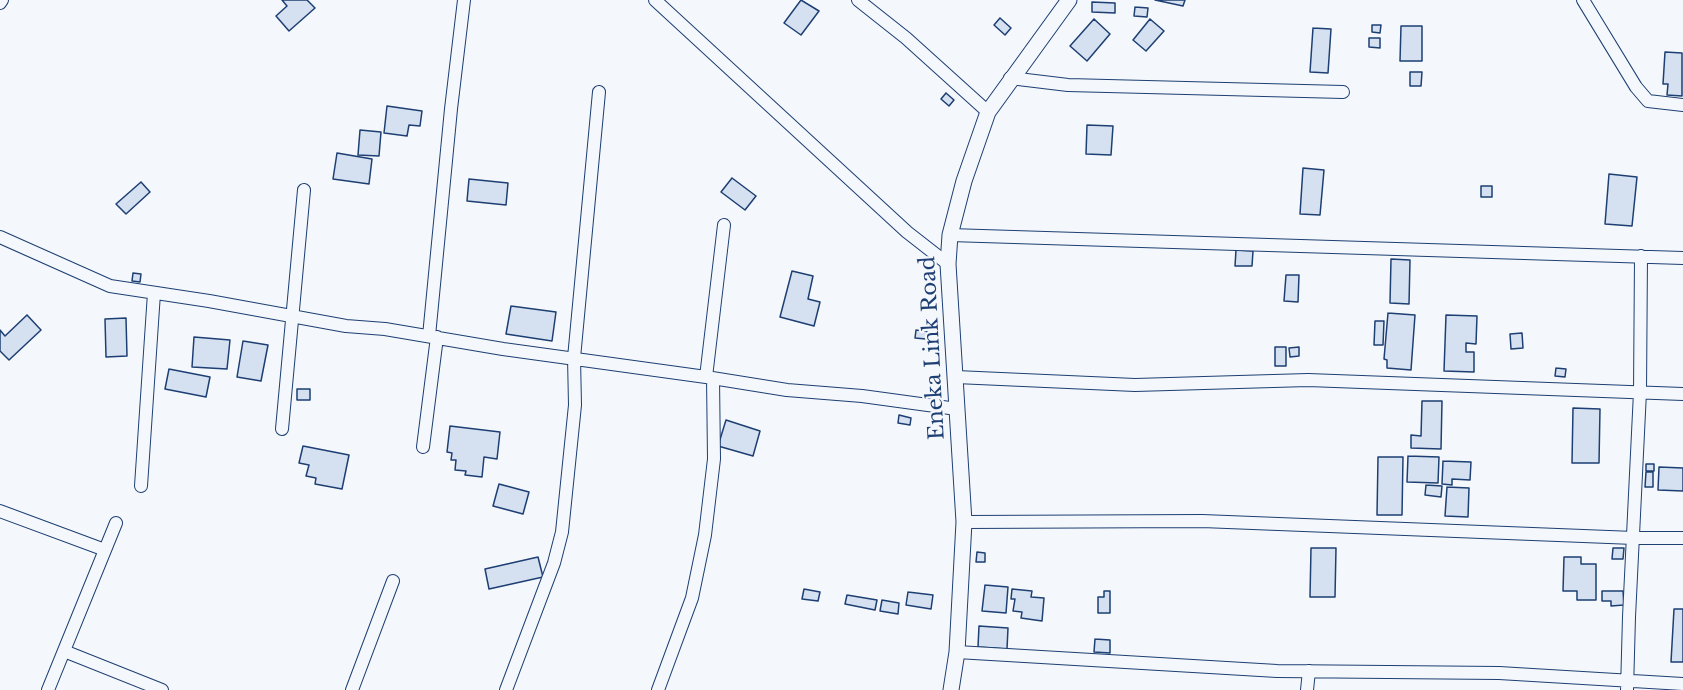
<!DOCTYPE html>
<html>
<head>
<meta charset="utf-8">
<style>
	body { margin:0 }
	canvas { display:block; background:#f4f7fb }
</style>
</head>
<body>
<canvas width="1683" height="690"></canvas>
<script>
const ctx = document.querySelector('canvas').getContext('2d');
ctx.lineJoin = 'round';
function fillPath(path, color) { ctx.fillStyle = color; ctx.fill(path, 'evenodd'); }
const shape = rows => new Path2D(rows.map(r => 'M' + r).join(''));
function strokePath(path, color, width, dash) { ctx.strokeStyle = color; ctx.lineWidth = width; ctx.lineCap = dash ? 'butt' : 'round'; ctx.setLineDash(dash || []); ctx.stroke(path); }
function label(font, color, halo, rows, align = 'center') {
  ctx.font = font + ' "Libre Baskerville",serif'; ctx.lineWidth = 4.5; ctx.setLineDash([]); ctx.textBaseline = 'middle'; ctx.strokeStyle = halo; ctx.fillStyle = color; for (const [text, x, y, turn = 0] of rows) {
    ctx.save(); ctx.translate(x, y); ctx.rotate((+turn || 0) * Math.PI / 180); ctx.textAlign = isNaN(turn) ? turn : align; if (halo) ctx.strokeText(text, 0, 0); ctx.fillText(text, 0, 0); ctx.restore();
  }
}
const building = shape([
	[282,0,307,0,315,8,289,31,276,16,287,6,282,0],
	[801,0,819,11,801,35,784,23,801,0],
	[1155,0,1185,0,1183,6,1155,0],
	[1092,2,1115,3,1115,13,1092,12,1092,2],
	[1135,7,1148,8,1147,17,1134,16,1135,7],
	[1000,18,1011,28,1005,35,994,25,1000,18],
	[1094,19,1110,34,1087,61,1070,46,1094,19],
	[1150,19,1164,31,1146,51,1133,40,1150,19],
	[1372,25,1381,25,1380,33,1372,32,1372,25],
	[1401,26,1422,26,1422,61,1400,61,1401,26],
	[1313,28,1331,29,1328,73,1310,72,1313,28],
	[1369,38,1380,38,1380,48,1369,47,1369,38],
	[1665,52,1682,53,1682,96,1667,95,1668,84,1663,84,1665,52],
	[1410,72,1422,72,1421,86,1410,86,1410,72],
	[946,93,954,100,949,106,941,99,946,93],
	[387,106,422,111,420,126,409,125,407,136,384,133,387,106],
	[1087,125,1113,126,1111,155,1086,154,1087,125],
	[360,130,381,132,379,156,358,155,360,130],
	[337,153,372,159,369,184,333,179,337,153],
	[1303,168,1324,170,1320,215,1300,214,1303,168],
	[1609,174,1637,177,1632,226,1605,224,1609,174],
	[732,178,756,196,745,210,721,192,732,178],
	[469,179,508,183,506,205,467,201,469,179],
	[141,182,150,192,126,214,116,204,141,182],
	[1481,186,1492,186,1492,197,1481,197,1481,186],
	[1236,250,1253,251,1252,266,1235,266,1236,250],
	[1391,259,1410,260,1409,304,1390,303,1391,259],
	[792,271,813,276,808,299,820,302,814,326,780,317,792,271],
	[133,273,141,274,140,282,132,281,133,273],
	[1286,275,1299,275,1298,302,1284,301,1286,275],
	[511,306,556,312,552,341,506,334,511,306],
	[1388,313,1415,315,1411,370,1387,368,1387,360,1384,359,1388,313],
	[27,315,41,330,9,360,0,351,0,330,5,336,27,315],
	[1446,315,1477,316,1476,344,1466,343,1466,352,1474,352,1474,372,1444,371,1446,315],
	[126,318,127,356,106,357,105,319,126,318],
	[1375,321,1384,321,1383,345,1374,345,1375,321],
	[916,330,927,331,926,339,915,338,916,330],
	[1522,333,1523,348,1511,349,1510,334,1522,333],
	[194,337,230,340,227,369,192,367,194,337],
	[243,341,268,345,261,381,237,377,243,341],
	[1275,347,1286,347,1286,366,1275,366,1275,347],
	[1299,347,1299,356,1290,357,1289,348,1299,347],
	[1556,368,1566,369,1565,377,1555,376,1556,368],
	[169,369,210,377,206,397,165,389,169,369],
	[297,389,310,389,310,400,297,400,297,389],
	[1422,401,1442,401,1441,449,1411,448,1411,435,1421,436,1422,401],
	[1573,408,1600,409,1599,463,1572,463,1573,408],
	[899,415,911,418,910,425,898,423,899,415],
	[726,420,760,431,753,456,718,446,726,420],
	[450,426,500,432,497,459,484,457,482,477,465,475,466,471,455,470,456,460,451,460,452,453,447,452,450,426],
	[303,446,349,455,342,489,315,484,316,478,306,476,309,465,299,463,303,446],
	[1408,456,1439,457,1438,483,1407,482,1408,456],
	[1378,457,1403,457,1402,515,1377,515,1378,457],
	[1443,461,1471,462,1470,480,1452,479,1452,485,1442,484,1443,461],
	[1646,464,1654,464,1654,471,1646,471,1646,464],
	[1659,467,1683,468,1683,491,1658,490,1659,467],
	[1646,472,1653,472,1653,487,1645,487,1646,472],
	[499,484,529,492,523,514,493,506,499,484],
	[1426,485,1442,486,1441,497,1425,495,1426,485],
	[1447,487,1469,488,1468,517,1445,516,1447,487],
	[1311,548,1336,548,1335,597,1310,597,1311,548],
	[1613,548,1624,548,1623,559,1612,559,1613,548],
	[977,552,985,553,985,562,976,562,977,552],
	[538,557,543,577,489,589,485,569,538,557],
	[1564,557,1581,557,1581,564,1596,564,1596,600,1577,600,1577,591,1563,591,1564,557],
	[985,585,1008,587,1006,613,982,611,985,585],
	[804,589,820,592,818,601,802,599,804,589],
	[1012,589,1032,591,1031,597,1044,598,1042,621,1021,618,1022,612,1013,611,1015,599,1011,599,1012,589],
	[1104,591,1110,591,1110,613,1098,613,1098,597,1104,597,1104,591],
	[1602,591,1623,591,1624,605,1611,606,1611,601,1602,601,1602,591],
	[908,592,933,595,931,609,906,605,908,592],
	[847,595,877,600,875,610,845,604,847,595],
	[882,600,899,603,898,614,880,611,882,600],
	[1674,609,1683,609,1683,662,1671,662,1674,609],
	[979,626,1008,628,1007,649,978,647,979,626],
	[1095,639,1110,640,1110,653,1094,652,1095,639]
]);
const minor = shape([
	[655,0,907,232,948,264],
	[858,0,906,38,988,112],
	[1583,0,1636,87,1648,101,1683,105],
	[0,3,2,0],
	[1010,78,1068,85,1343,92],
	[950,235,1683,258],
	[0,237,110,286,209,301,346,326,385,329,503,349,706,377,787,390,862,396,957,409],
	[429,336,451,109,464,0],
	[706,377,724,225],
	[956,377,1135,385,1308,380,1683,394],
	[282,429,304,190],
	[423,447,437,337],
	[141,486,154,293],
	[0,511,105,550],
	[964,522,1202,521,1634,538,1683,538],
	[64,651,162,690],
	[957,652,1277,671,1499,673,1683,684],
	[48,690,116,523],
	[352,690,393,581],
	[506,690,554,563,562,532,575,405,574,358,599,92],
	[658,690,692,598,705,535,714,459,713,378],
	[1307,690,1309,671],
	[1627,690,1629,617,1640,392,1641,256]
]);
const tertiary = shape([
	[951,690,957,652,964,522,948,264,950,235,964,181,988,112,1069,0]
]);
const streetNames = [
	["Eneka Link Road",933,348,-93]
];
fillPath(building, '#d5e0f0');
strokePath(building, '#1d3f73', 1.5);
strokePath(minor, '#1d3f73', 14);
strokePath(tertiary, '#1d3f73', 17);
strokePath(minor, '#f4f7fb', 12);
strokePath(tertiary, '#f4f7fb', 15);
label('21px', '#1d3f73', '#f4f7fb', streetNames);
</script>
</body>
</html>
